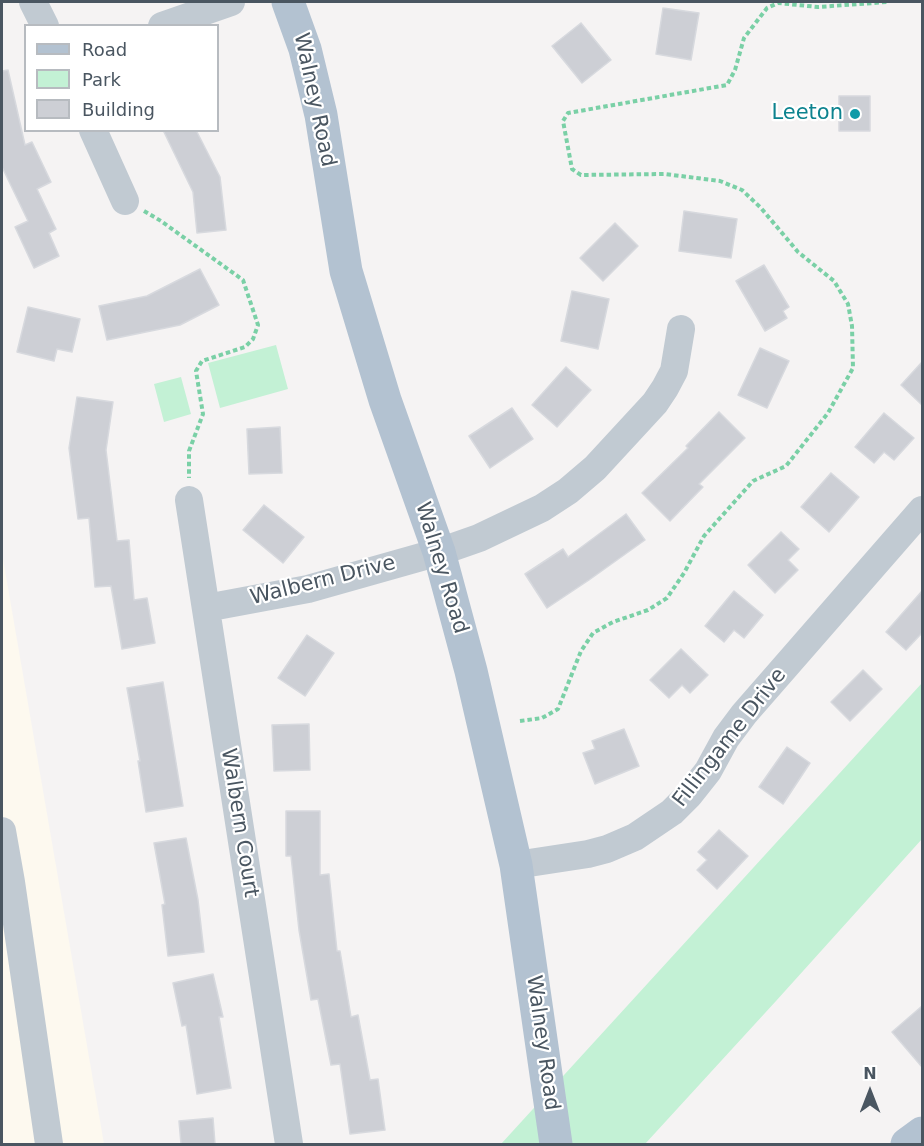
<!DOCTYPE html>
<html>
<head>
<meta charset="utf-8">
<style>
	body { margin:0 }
	#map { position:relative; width:924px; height:1146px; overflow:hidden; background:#f5f3f3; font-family:"DejaVu Sans",sans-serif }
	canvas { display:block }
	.frame { position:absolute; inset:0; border:3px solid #4a5661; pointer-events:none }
	.legend { position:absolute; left:24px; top:24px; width:195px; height:108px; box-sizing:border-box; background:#fff; border:2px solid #b7bbc0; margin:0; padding:8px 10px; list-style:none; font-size:18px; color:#4a5661 }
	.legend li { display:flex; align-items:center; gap:12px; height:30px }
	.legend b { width:30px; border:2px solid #b7bbc0 }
	.north { position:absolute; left:840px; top:1062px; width:60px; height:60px; -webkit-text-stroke:4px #fff; paint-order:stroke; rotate:0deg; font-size:16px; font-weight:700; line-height:24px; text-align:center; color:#4a5661 }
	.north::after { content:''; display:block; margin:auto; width:21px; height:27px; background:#4a5661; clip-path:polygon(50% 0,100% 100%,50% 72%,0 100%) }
</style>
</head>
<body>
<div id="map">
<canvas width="924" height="1146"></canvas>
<div class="frame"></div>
<ul class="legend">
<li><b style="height:8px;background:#b3c2d1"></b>Road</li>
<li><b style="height:16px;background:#c3f1d5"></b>Park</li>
<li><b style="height:16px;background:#cdcfd5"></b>Building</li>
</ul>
<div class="north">N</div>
</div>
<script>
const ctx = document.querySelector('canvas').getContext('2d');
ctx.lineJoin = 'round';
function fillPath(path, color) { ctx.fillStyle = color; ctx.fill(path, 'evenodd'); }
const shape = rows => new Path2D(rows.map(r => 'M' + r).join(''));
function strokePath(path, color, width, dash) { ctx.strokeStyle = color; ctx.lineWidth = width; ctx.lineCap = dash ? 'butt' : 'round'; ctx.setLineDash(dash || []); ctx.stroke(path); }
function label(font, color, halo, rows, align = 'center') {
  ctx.font = font + ' "DejaVu Sans",sans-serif'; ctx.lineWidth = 4.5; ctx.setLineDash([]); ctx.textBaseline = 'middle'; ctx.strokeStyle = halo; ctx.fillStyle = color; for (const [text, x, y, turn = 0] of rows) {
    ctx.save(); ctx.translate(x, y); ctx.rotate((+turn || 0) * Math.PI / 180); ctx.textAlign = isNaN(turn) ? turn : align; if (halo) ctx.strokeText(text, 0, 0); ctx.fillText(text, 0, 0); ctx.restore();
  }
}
const commercial = shape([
	[2,553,104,1144,2,1144]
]);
const green = shape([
	[276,345,288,389,220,408,208,363],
	[181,377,191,414,164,422,154,384],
	[922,683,922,839,776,1001,645,1144,501,1144]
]);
const building = shape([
	[663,8,699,13,691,60,656,54,663,8],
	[581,23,611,60,582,83,552,46,581,23],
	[8,70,25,145,32,142,51,182,37,189,56,229,49,233,59,256,34,268,15,227,28,221,2,167,2,71,8,70],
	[839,96,870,96,870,131,839,131,839,96],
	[163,130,196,130,220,177,226,230,197,233,193,192,163,130],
	[684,211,737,219,731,258,679,251,684,211],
	[615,223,638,246,603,281,580,258,615,223],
	[764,265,789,307,783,311,787,318,765,331,736,281,764,265],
	[200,269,219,305,180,325,107,340,99,306,147,296,200,269],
	[572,291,609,299,598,349,561,341,572,291],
	[28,307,80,319,72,352,57,349,54,361,17,352,28,307],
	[760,348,789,361,767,408,738,395,760,348],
	[922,362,922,405,901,385,922,362],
	[566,367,591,390,557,427,532,405,566,367],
	[77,397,113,402,106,450,117,541,129,540,134,600,147,598,155,643,122,649,111,586,95,587,89,518,78,519,69,448,77,397],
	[512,408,533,439,490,468,469,436,512,408],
	[719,412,745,438,699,484,703,487,670,521,642,493,688,448,686,446,719,412],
	[884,413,914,438,894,460,884,452,874,463,855,447,884,413],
	[280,427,282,473,249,474,247,429,280,427],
	[831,473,859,497,829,532,801,507,831,473],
	[264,505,304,537,283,563,243,530,264,505],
	[626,514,645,540,589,580,547,608,525,574,563,549,568,557,626,514],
	[781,532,799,549,788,560,798,570,775,593,748,565,781,532],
	[734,591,763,615,744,638,734,630,724,642,705,626,734,591],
	[922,591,922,633,906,650,886,632,922,591],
	[307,635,334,653,305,696,278,678,307,635],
	[681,649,708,675,690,693,682,685,669,698,650,680,681,649],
	[863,670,882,689,850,721,831,702,863,670],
	[163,682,183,806,146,812,138,761,140,761,127,688,163,682],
	[309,724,310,770,274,771,272,725,309,724],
	[624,729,639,766,595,784,583,753,595,749,592,741,624,729],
	[787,747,810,763,783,804,759,787,787,747],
	[286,811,320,811,320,875,329,874,337,951,340,951,351,1017,358,1015,370,1080,378,1079,385,1130,350,1134,340,1064,331,1065,318,999,311,1000,299,930,291,856,286,856,286,811],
	[719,830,748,856,717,889,697,870,707,860,698,852,719,830],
	[186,838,198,900,204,952,168,956,162,905,165,904,154,843,186,838],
	[213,974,223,1017,219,1017,231,1088,197,1094,186,1025,182,1026,173,983,213,974],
	[922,1006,922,1067,892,1032,922,1006],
	[213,1118,215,1144,181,1144,179,1121,213,1118]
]);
const path = shape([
	[144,211,161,221,243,280,258,325,253,339,245,347,202,361,196,371,203,414,189,451,189,478],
	[520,721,542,718,558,709,581,651,593,633,613,622,648,610,667,598,684,573,704,536,753,481,786,466,828,413,853,368,852,326,848,304,834,281,798,252,761,208,742,190,720,181,665,174,581,175,572,169,563,121,568,113,727,85,735,70,744,38,767,8,778,3,818,7,887,2]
]);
const minor = shape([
	[33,2,45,26],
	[162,26,231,2],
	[93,130,125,201],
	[189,500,289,1144],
	[206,608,308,589,439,552,479,538,542,508,568,491,595,468,655,403,665,388,674,371,681,329],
	[2,831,11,882,49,1144],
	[516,865,588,854,607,849,635,837,672,812,689,795,708,771,726,738,744,714,922,510]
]);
const major = shape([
	[288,2,305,49,321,115,346,271,385,400,439,552,471,671,516,865,556,1144],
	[907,1144,922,1133]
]);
const markers = [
	[855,114,6,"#0f9aa8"]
];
const streetNames = [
	["Walney Road",314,100,78],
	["Walney Road",441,568,73],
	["Walbern Drive",323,581,-14],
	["Fillingame Drive",730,738,-52],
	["Walbern Court",239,823,81],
	["Walney Road",542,1043,82]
];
const cultureNames = [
	["Leeton",843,114]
];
fillPath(commercial, '#fdf9ef');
fillPath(green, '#c3f1d5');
fillPath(building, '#cdcfd5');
strokePath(building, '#d7d9de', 1.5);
strokePath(path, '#7ad0a6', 4, [4.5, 3]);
strokePath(minor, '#c1cad2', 28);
strokePath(major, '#b3c2d1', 33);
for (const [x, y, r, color] of markers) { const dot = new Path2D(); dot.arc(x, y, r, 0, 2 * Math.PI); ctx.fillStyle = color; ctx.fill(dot); strokePath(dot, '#fff', 2); }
label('21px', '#4a5661', '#fff', streetNames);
label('21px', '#0d838f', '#fff', cultureNames, 'right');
</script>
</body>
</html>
